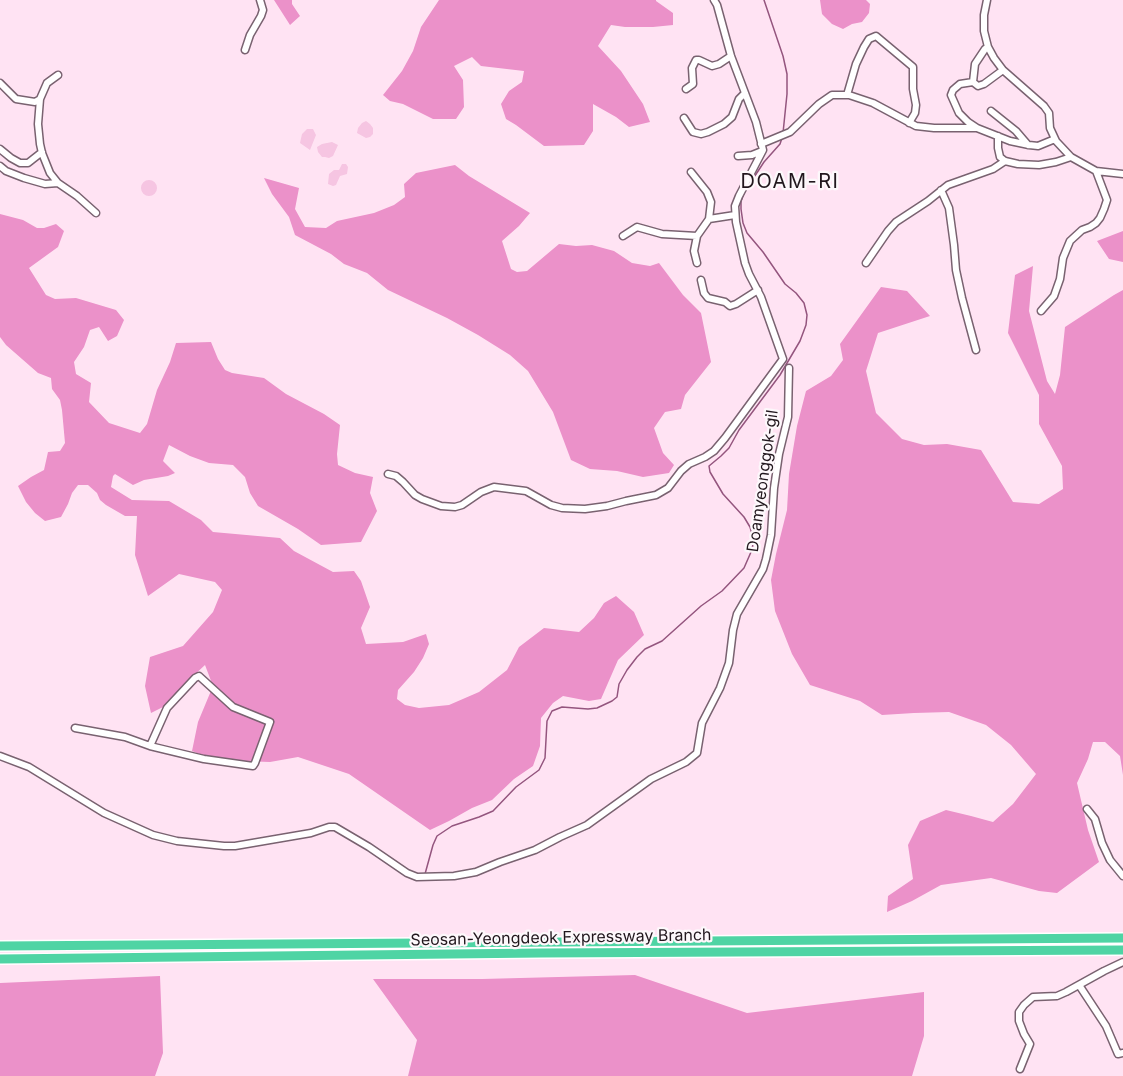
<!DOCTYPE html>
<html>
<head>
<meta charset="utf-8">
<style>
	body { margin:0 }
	canvas { display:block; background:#ffe3f3 }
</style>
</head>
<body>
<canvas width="1123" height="1076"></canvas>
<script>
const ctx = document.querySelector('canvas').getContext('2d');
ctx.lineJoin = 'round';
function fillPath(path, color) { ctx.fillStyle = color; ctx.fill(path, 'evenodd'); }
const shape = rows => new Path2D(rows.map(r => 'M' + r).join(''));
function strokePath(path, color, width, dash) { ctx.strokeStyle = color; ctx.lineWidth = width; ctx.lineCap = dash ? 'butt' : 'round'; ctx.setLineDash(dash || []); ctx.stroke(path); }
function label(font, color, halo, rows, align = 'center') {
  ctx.font = font + ' Inter,sans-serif'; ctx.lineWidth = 4.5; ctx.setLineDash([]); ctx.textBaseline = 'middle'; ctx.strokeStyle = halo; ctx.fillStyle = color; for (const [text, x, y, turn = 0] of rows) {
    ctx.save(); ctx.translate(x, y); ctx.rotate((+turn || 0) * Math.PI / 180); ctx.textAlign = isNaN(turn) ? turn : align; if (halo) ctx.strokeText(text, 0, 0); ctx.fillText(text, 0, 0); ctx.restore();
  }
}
const green = shape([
	[366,121,370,124,373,128,373,134,370,137,366,138,357,133,358,128,362,123],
	[307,129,313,129,316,135,310,150,300,143,302,134],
	[332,142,338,145,333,156,329,158,325,157,322,157,318,152,317,147,322,144],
	[342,164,346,164,348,167,347,174,340,176,336,185,333,186,328,184,329,174,334,170,339,170],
	'141 188a8 8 0 1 1 16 0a8 8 0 1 1-16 0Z'
]);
const forest = shape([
	[274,0,292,0,292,4,300,16,290,25],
	[439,0,656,0,656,1,673,13,673,25,653,27,625,27,611,25,598,46,621,71,643,104,650,122,629,127,616,117,593,104,593,131,584,145,544,146,516,125,506,119,501,104,509,91,522,82,524,71,481,66,472,57,454,66,463,80,464,107,456,119,433,119,403,104,390,101,383,95,402,71,413,51,421,27],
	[820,0,866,0,870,4,869,13,862,22,852,24,843,29,832,24,822,14],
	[455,165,469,176,530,213,519,226,502,241,511,269,517,272,527,271,559,244,576,246,592,245,614,251,632,263,650,266,659,263,683,295,701,313,711,362,685,395,681,409,665,412,654,428,663,453,674,465,669,473,643,477,617,471,590,469,571,460,553,412,528,371,510,355,478,335,447,318,388,290,367,273,344,264,331,254,295,235,289,217,272,194,264,178,299,188,295,209,305,227,326,228,337,221,374,213,394,205,405,197,404,184,416,173],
	[0,214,23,220,37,228,44,228,56,224,64,231,58,247,29,268,46,295,55,299,76,298,116,310,124,320,117,336,108,341,99,327,90,330,84,347,74,362,76,374,91,383,89,402,109,423,140,433,147,424,157,390,170,362,176,343,211,342,218,359,225,370,232,373,264,378,286,394,324,414,340,425,337,454,338,465,355,473,373,477,370,493,377,511,361,542,321,545,298,529,258,506,250,493,245,477,233,465,209,463,190,456,169,445,163,461,175,473,168,476,144,480,133,485,115,474,113,476,111,487,132,500,169,501,201,520,213,532,280,538,294,551,333,572,354,571,361,581,370,607,361,628,366,644,403,642,426,634,429,644,423,658,414,672,398,690,397,699,405,705,419,708,449,705,479,692,507,670,519,647,544,628,579,632,594,618,604,603,616,596,634,612,644,635,618,660,601,699,589,701,563,696,553,703,541,718,540,746,533,766,514,779,492,800,472,808,449,821,430,830,349,774,298,757,270,762,215,760,192,751,198,722,213,686,205,665,191,678,167,705,151,713,145,686,150,657,183,646,213,612,222,590,215,582,179,574,148,596,135,555,137,516,125,516,106,505,100,500,97,493,88,485,78,485,72,493,68,504,61,517,45,521,35,513,26,502,18,486,31,477,44,470,48,452,60,451,65,443,62,410,60,400,52,389,51,378,38,373,6,345,0,337],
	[1123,231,1123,262,1109,259,1097,241],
	[1033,266,1029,311,1047,381,1055,394,1060,375,1065,327,1114,295,1123,290,1123,775,1120,756,1105,742,1093,742,1088,759,1077,783,1088,830,1099,862,1057,893,1039,891,991,878,941,885,912,901,887,912,888,896,913,879,908,845,920,821,946,810,971,816,993,822,1013,804,1036,774,1011,745,986,725,949,712,914,713,882,715,860,701,810,685,792,654,775,611,771,580,776,554,787,510,789,474,797,426,806,391,831,376,843,360,840,344,881,287,907,291,930,316,878,333,866,371,876,413,902,439,924,445,947,444,981,450,1013,502,1039,504,1063,489,1062,466,1039,424,1039,395,1008,333,1015,275],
	[635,975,747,1013,924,992,924,1036,912,1076,408,1076,417,1040,373,979,482,979],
	[160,976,163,1053,155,1076,0,1076,0,983]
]);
const stream = shape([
	[764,0,783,56,787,74,787,94,783,133],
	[425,874,433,845,437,836,452,826,479,817,493,811,516,787,539,770,545,758,547,721,552,711,562,707,588,709,597,708,612,701,617,697,619,684,627,670,637,657,645,649,662,641,701,606,722,591,744,568,751,552,754,541,750,527,744,517,723,494,710,472,709,466,721,456,729,448,739,430,780,375,800,341,806,325,807,315,804,303,796,293,785,284,763,252,747,233,743,223,741,209,741,201,745,191,764,162,780,144,782,138]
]);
const minor = shape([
	[987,0,984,15,984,31,988,47,994,58,1003,70,1044,106,1049,113,1050,128,1056,141,1071,157,1096,171,1123,174],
	[988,47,985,49,975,64,973,82,978,86,984,84,1003,70],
	[245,50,250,35,261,16,263,10,260,0],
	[58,75,47,83,40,99,38,124,40,144,42,153,50,173,58,183,77,196,96,213],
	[973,82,960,84,953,90,951,95,959,113,968,122,977,128,1010,141,1029,145,1038,146,1055,139],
	[0,83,16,99,35,102,40,99],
	[686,89,693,84,692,68,696,60,699,60,712,66,719,64,731,56],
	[847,95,856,64,864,47,869,39,876,36,913,67,913,89,916,105,915,113,909,123],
	[991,111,1016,131,1028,145],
	[684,118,693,132,701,134,708,132,724,124,732,117,739,99,745,93],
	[998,136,998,148,1000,157,1005,161,1018,164,1039,165,1056,162,1071,157],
	[761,144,790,132,819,104,832,95,849,95,873,103,916,126,934,128,977,128],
	[0,149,11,158,20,163,28,163,42,152],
	[738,156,752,155,762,151],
	[0,166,6,171,24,178,45,184,58,183],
	[691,172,707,192,711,202,709,219,697,236,694,251,697,263],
	[941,190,949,208,954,245,956,270,962,298,976,350],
	[709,219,735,215],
	[623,236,637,227,662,234,697,236],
	[866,263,888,231,896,222,928,201,948,185,993,169,1005,161],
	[701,280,704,293,708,298,725,302,730,306,736,304,758,290],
	[1041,311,1054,296,1060,279,1063,258,1070,241,1082,230,1090,227,1096,223,1100,218,1104,209,1107,200,1096,171],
	[388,474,396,476,403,482,415,495,422,499,441,506,455,507,462,505,481,492,494,487,526,491,551,505,562,508,585,509,607,506,626,501,656,495,668,488,681,471,689,464,705,457,714,451,725,438,783,359,761,297,749,274,745,263,736,222,735,206,739,196,763,150,756,122,731,56,717,5,714,0],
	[75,728,125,737,150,746,204,759,253,766,255,763,270,722,233,707,199,676,195,678,167,708,150,746],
	[0,756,29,767,104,813,153,835,177,841,224,846,235,846,311,833,329,827,335,827,369,847,407,873,417,877,454,876,476,872,500,862,535,850,560,837,587,825,651,779,686,762,697,753,702,723,720,688,729,663,733,630,737,614,763,569,766,559,771,535,774,488,779,454,788,417,789,368],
	[1087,809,1095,819,1102,843,1110,860,1123,876],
	[1079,985,1106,1026,1118,1054,1123,1053],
	[1020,1069,1030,1044,1024,1034,1019,1021,1019,1012,1024,1005,1033,997,1057,996,1066,992,1104,971,1123,962]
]);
const highway = shape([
	[0,946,1123,938],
	[0,959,541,953,1123,950]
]);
const streetNames = [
	["Doamyeonggok-gil",763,481,-82],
	["Seosan-Yeongdeok Expressway Branch",561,938,-1]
];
const quarterNames = [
	["DOAM-RI",790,182]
];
fillPath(green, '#f6c5e2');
fillPath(forest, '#eb91c9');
strokePath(stream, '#94557e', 1.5);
strokePath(minor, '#796270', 9);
strokePath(highway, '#fff', 12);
strokePath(minor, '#fff', 6);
strokePath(highway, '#4fd4a4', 9);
label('16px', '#21171d', '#fdf8fb', streetNames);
ctx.letterSpacing = '1.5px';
label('20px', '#21171d', '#fdf8fb', quarterNames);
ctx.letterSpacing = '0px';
</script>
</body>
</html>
